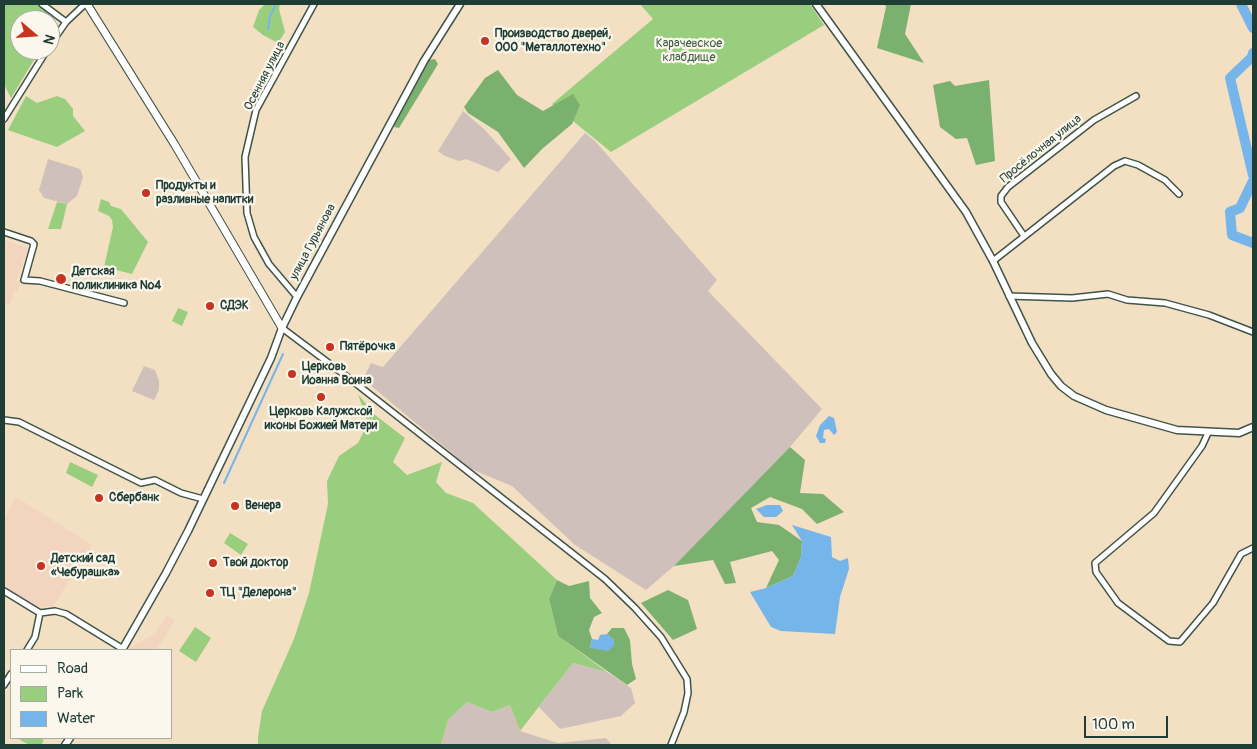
<!DOCTYPE html>
<html>
<head>
<meta charset="utf-8">
<style>
	body { margin:0 }
	#map { position:relative; width:1257px; height:749px; overflow:hidden; background:#f3dfc2; font-family:Pangolin,sans-serif }
	canvas { display:block }
	.frame { position:absolute; inset:0; border:5px solid #1f3d34; pointer-events:none }
	.legend { position:absolute; left:10px; top:649px; width:162px; height:90px; box-sizing:border-box; background:#fbf7ec; border:1px solid #a3ada2; margin:0; padding:6px 9px; list-style:none; font-size:15px; color:#1f3d34 }
	.legend li { display:flex; align-items:center; gap:10px; height:25px }
	.legend b { width:25px; border:1px solid #a3ada2 }
	.north { position:absolute; left:10px; top:10px; width:50px; height:50px; box-sizing:border-box; background:#fbf7ec; border:1px solid #a3ada2; border-radius:50%; rotate:108deg; font-size:14px; font-weight:700; line-height:20px; text-align:center; color:#1f3d34 }
	.north::after { content:''; display:block; margin:auto; width:18px; height:22px; background:#c8321e; clip-path:polygon(50% 0,100% 100%,50% 72%,0 100%) }
	.scale { position:absolute; left:1084px; top:716px; width:84px; height:22px; box-sizing:border-box; border:2px solid #1f3d34; border-top:0; padding-left:6px; font-size:15px; line-height:18px; white-space:nowrap; color:#1f3d34; -webkit-text-stroke:4px #fbf7ec; paint-order:stroke }
</style>
</head>
<body>
<div id="map">
<canvas width="1257" height="749"></canvas>
<div class="frame"></div>
<ul class="legend">
<li><b style="height:6px;background:#fff"></b>Road</li>
<li><b style="height:14px;background:#9ace7f"></b>Park</li>
<li><b style="height:14px;background:#76b5e9"></b>Water</li>
</ul>
<div class="north">N</div>
<div class="scale">100 m</div>
</div>
<script>
const ctx = document.querySelector('canvas').getContext('2d');
ctx.lineJoin = 'round';
function fillPath(path, color) { ctx.fillStyle = color; ctx.fill(path, 'evenodd'); }
const shape = rows => new Path2D(rows.map(r => 'M' + r).join(''));
function strokePath(path, color, width, dash) { ctx.strokeStyle = color; ctx.lineWidth = width; ctx.lineCap = dash ? 'butt' : 'round'; ctx.setLineDash(dash || []); ctx.stroke(path); }
function label(font, color, halo, rows, align = 'center') {
  ctx.font = font + ' Pangolin,sans-serif'; ctx.lineWidth = 4.5; ctx.setLineDash([]); ctx.textBaseline = 'middle'; ctx.strokeStyle = halo; ctx.fillStyle = color; for (const [text, x, y, turn = 0] of rows) {
    ctx.save(); ctx.translate(x, y); ctx.rotate((+turn || 0) * Math.PI / 180); ctx.textAlign = isNaN(turn) ? turn : align; if (halo) ctx.strokeText(text, 0, 0); ctx.fillText(text, 0, 0); ctx.restore();
  }
}
const built = shape([
	[4,240,28,248,16,282,20,284,17,292,14,291,10,305,4,303],
	[16,497,92,545,53,606,34,607,4,588,4,520],
	[167,615,175,621,156,650,127,650,155,633]
]);
const industrial = shape([
	[463,111,485,130,511,159,498,172,466,159,459,161,445,156,438,151],
	[585,133,595,141,717,280,708,291,822,409,790,447,674,566,646,590,575,545,512,486,471,469,363,379,371,363,383,367],
	[48,159,80,169,83,177,77,196,67,204,44,198,39,190],
	[144,366,155,370,159,381,159,390,154,400,132,391],
	[573,663,607,672,631,688,635,703,621,716,560,729,539,707],
	[467,702,492,712,510,705,520,731,558,743,606,738,612,745,441,745,448,720]
]);
const green = shape([
	[4,4,38,4,53,18,56,25,50,34,50,20,20,20,20,50,40,50,11,98,4,84],
	[265,4,280,4,279,9,285,32,278,43,263,35,253,27,259,10],
	[640,4,810,4,824,25,611,152,552,104,653,19],
	[26,96,37,103,57,96,65,99,73,109,73,116,85,131,57,147,8,130],
	[101,199,109,202,111,206,121,209,148,242,132,274,104,267,113,227,112,220,109,216,98,211],
	[57,202,67,204,61,229,48,229],
	[178,308,188,312,182,326,172,321],
	[358,394,375,415,405,438,393,462,407,475,442,462,436,482,446,493,473,503,557,580,549,599,558,636,607,672,573,663,520,731,510,705,492,712,467,702,448,720,441,745,258,745,258,737,262,711,294,639,309,593,328,504,327,481,339,456,358,443,368,423],
	[70,462,98,475,92,487,66,473],
	[230,533,248,544,241,555,224,543],
	[195,627,211,638,196,662,179,651],
	[17,738,39,738,44,740,41,745,29,745]
]);
const forest = shape([
	[885,4,911,4,905,34,924,63,877,48,886,7],
	[435,59,438,64,399,128,394,127,395,121,428,60],
	[498,70,517,95,543,111,573,94,580,105,572,124,542,149,524,168,498,132,468,113,464,107,485,78],
	[989,80,995,161,976,165,967,138,956,139,940,127,933,85,950,81,955,86],
	[790,447,805,460,800,493,823,494,844,512,817,524,802,509,770,497,751,508,757,522,779,525,802,541,801,557,793,576,766,588,779,560,772,551,730,562,736,583,725,584,713,560,674,566],
	[557,580,569,586,589,581,590,598,602,613,594,617,589,630,592,639,590,648,614,640,607,634,612,628,624,628,630,640,632,664,636,679,627,685,558,636,549,599],
	[668,590,688,600,697,629,673,640,641,603]
]);
const water = shape([
	[829,416,834,418,837,432,834,435,829,429,824,430,823,438,826,439,825,443,820,443,816,436,820,425],
	[767,505,780,505,783,511,776,517,764,517,756,509],
	[792,525,831,537,832,557,840,561,848,558,849,569,840,597,835,634,781,631,771,627,750,592,766,588,793,576,801,557,802,541],
	[607,634,614,640,614,646,608,651,590,648,592,639,598,640,600,635]
]);
const stream = shape([
	[268,29,270,16,276,4],
	[224,483,283,354]
]);
const river = shape([
	[1241,4,1253,28],
	[1253,53,1252,57,1230,78,1253,175],
	[1253,181,1240,208,1230,212,1232,235,1253,243]
]);
const minor = shape([
	[42,4,66,22],
	[50,45,66,22,85,4],
	[4,119,47,50],
	[4,232,31,241,34,244,24,280,40,281,124,303],
	[1024,236,1001,202,1001,196,1008,187,1094,120,1136,96],
	[993,261,1114,166,1125,161,1138,165,1165,180,1179,194],
	[1009,296,1072,298,1108,294,1127,300,1165,303,1209,315,1253,332],
	[297,297,269,264,254,237,247,213,245,157,256,110,314,4],
	[282,328,354,382,605,579,635,608,661,637,687,679,688,693,684,712,671,745],
	[4,420,19,422,141,483,155,480,181,493,203,499],
	[1208,433,1202,446,1154,513,1095,563,1096,572,1118,603,1169,641,1180,642,1213,603,1241,554,1253,548],
	[4,591,40,613,55,611,66,614,123,649],
	[27,650,35,637,40,613],
	[4,685,11,674]
]);
const tertiary = shape([
	[816,4,966,212,993,261,1032,343,1051,374,1061,386,1074,396,1106,410,1177,430,1239,433,1253,427],
	[122,650,166,573,188,531,271,358,282,328,297,297,424,61,460,4],
	[65,745,70,738]
]);
const secondary = shape([
	[87,4,175,145,282,328]
]);
const markers = [
	[485,41,5,"#c8321e"],
	[146,193,5,"#c8321e"],
	[61,279,6,"#c8321e"],
	[210,306,5,"#c8321e"],
	[330,347,5,"#c8321e"],
	[292,374,5,"#c8321e"],
	[321,397,5,"#c8321e"],
	[99,498,5,"#c8321e"],
	[235,506,5,"#c8321e"],
	[213,563,5,"#c8321e"],
	[41,566,5,"#c8321e"],
	[210,593,5,"#c8321e"]
];
const poiNames = [
	["Производство дверей,",495,34],
	["ООО \"Металлотехно\"",495,48],
	["Продукты и",156,186],
	["разливные напитки",156,200],
	["Детская",72,272],
	["поликлиника №4",72,286],
	["СДЭК",220,306],
	["Пятёрочка",340,347],
	["Церковь",302,367],
	["Иоанна Воина",302,381],
	["Церковь Калужской",321,412,"center"],
	["иконы Божией Матери",321,426,"center"],
	["Сбербанк",109,498],
	["Венера",245,506],
	["Детский сад",51,559],
	["«Чебурашка»",51,573],
	["Твой доктор",223,563],
	["ТЦ \"Делерона\"",220,593]
];
const parkNames = [
	["Карачевское",689,44],
	["клабдище",689,58]
];
const streetNames = [
	["Осенняя улица",265,76,-63],
	["Просёлочная улица",1041,149,-39],
	["улица Гурьянова",313,242,-62]
];
fillPath(built, '#f3d4bf');
fillPath(industrial, '#cfc0bb');
fillPath(green, '#9ace7f');
fillPath(forest, '#7bb16e');
fillPath(water, '#76b5e9');
strokePath(stream, '#76b5e9', 2);
strokePath(river, '#76b5e9', 10);
strokePath(minor, '#3f5549', 8);
strokePath(tertiary, '#3f5549', 9);
strokePath(secondary, '#3f5549', 9);
strokePath(minor, '#fff', 5);
strokePath(tertiary, '#fff', 6);
strokePath(secondary, '#fff', 7);
for (const [x, y, r, color] of markers) { const dot = new Path2D(); dot.arc(x, y, r, 0, 2 * Math.PI); ctx.fillStyle = color; ctx.fill(dot); strokePath(dot, '#fbf7ec', 2); }
label('bold 12px', '#1f3d34', '#fbf7ec', poiNames, 'left');
label('12px', '#3e6147', '#fbf7ec', parkNames);
label('12px', '#1f3d34', '#fbf7ec', streetNames);
</script>
</body>
</html>
